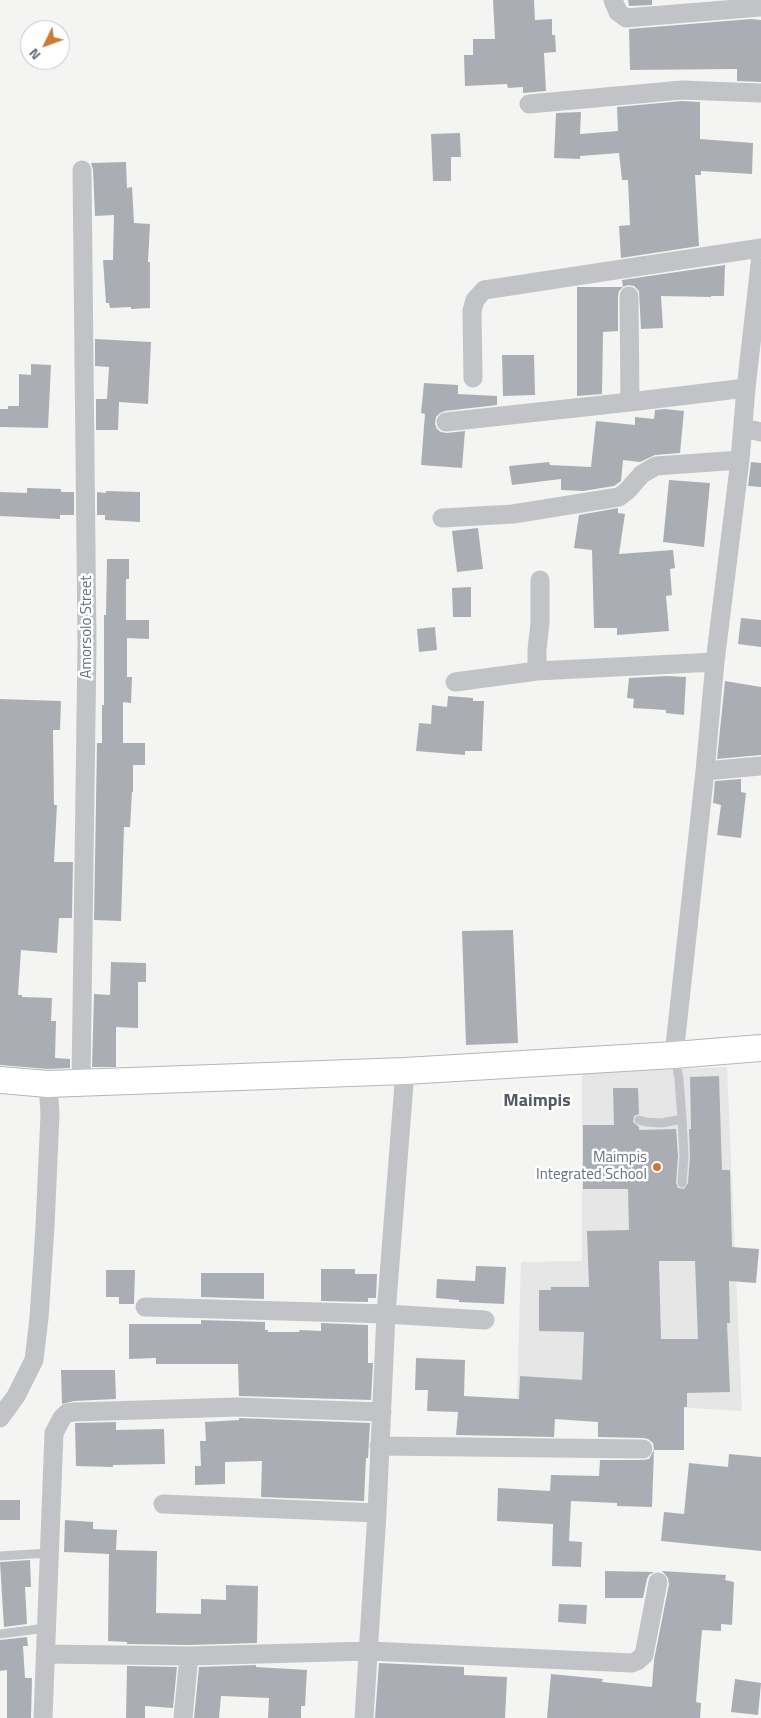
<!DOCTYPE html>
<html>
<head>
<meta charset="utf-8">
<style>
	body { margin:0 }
	#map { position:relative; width:761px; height:1718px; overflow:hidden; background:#f4f5f2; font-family:"Titillium Web",sans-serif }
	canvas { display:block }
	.north { position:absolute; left:20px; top:20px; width:50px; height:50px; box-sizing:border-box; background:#fff; border:1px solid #c2c6cc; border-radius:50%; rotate:228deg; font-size:14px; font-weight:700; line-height:20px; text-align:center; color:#67707f }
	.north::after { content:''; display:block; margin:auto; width:18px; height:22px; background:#d07936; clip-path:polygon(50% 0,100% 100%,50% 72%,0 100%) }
</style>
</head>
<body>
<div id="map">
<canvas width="761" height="1718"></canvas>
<div class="north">N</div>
</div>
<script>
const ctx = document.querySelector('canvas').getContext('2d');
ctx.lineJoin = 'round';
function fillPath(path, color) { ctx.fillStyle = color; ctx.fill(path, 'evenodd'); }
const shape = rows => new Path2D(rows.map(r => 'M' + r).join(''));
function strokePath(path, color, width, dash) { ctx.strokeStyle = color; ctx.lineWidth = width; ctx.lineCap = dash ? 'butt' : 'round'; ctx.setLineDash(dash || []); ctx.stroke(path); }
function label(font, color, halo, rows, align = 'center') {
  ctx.font = font + ' "Titillium Web",sans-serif'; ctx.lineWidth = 5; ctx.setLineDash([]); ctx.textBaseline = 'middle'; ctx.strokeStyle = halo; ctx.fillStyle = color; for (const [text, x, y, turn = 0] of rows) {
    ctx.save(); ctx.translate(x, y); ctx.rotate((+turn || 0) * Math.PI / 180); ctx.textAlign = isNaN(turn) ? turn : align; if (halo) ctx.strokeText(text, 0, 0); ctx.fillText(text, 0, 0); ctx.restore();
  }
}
const built = shape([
	[727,1067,742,1411,517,1398,521,1262,582,1261,582,1073]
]);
const building = shape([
	[493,0,534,0,535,20,552,19,552,35,555,35,556,52,544,53,546,91,523,93,523,87,508,88,507,84,465,86,464,55,473,55,473,39,495,39],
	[628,0,652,0,652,5,629,6],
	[751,19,761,20,761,82,737,81,737,69,630,70,629,29],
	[682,101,700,102,700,139,753,143,752,174,701,171,701,175,695,175,699,246,621,258,619,226,630,225,628,180,622,180,619,153,580,156,580,159,554,158,556,113,581,112,580,134,618,131,617,107],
	[460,133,461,157,451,157,451,181,433,181,431,134],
	[126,162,127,188,132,187,134,223,150,224,148,262,150,262,150,308,131,309,131,307,110,308,109,303,106,303,103,260,113,260,114,215,95,216,93,170,91,163],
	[725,265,724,296,711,296,711,297,661,296,663,328,641,329,639,291,634,286,628,285,623,287,619,291,618,296,618,331,603,332,602,394,577,396,577,287,623,287,622,280],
	[95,339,151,342,148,404,119,402,118,430,96,430,96,399,107,399,109,367,95,366],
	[502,355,534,355,535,395,503,396],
	[31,364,51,365,48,428,0,427,0,409,8,409,8,406,19,406,19,374,31,375],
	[424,383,458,385,458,394,497,396,497,405,445,411,440,413,436,417,435,424,437,429,441,432,447,433,465,431,462,468,421,465,425,414,421,413],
	[665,409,684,411,680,453,655,455,640,462,623,460,621,481,614,486,583,491,561,490,561,479,512,485,509,466,549,462,550,465,591,467,596,421,635,425,635,417,654,419,655,410],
	[751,462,761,463,761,487,748,486],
	[669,480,710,483,704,547,663,542],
	[27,488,61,489,61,492,74,492,74,515,60,515,60,519,0,516,0,492,27,493],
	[106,491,140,492,140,522,105,520,105,515,97,515,97,492,106,493],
	[618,508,618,513,625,514,619,554,673,550,675,568,670,569,672,595,666,596,669,631,617,635,617,628,594,628,592,550,574,548,579,515],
	[478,528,483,569,457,572,452,531],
	[107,559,129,559,129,579,126,579,126,620,149,620,149,639,127,638,127,677,132,677,131,703,123,702,123,743,145,743,145,765,133,765,133,792,132,792,130,827,124,827,121,921,94,920,97,743,102,743,102,705,104,705,104,615,106,615],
	[471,587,471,617,453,617,452,588],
	[741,618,761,620,761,647,738,644],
	[435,627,437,650,419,652,417,629],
	[667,676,686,677,684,715,666,713,666,710,633,708,634,699,627,698,629,678],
	[725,681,761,687,761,755,717,759],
	[448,696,473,698,473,701,484,701,482,751,465,751,465,755,416,751,419,723,431,724,432,705,447,707],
	[0,699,61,701,60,730,53,730,54,805,57,805,54,862,73,862,72,918,59,918,57,953,21,950,18,995,22,995,22,997,52,998,51,1021,56,1021,55,1058,70,1059,70,1068,48,1069,0,1065],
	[741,779,741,792,746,793,741,838,717,835,721,805,713,803,715,781],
	[513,930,518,1043,466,1045,462,931],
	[111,962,146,963,146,982,138,982,138,1028,116,1027,116,1067,92,1067,94,994,110,995],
	[719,1076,722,1170,730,1170,732,1247,759,1249,756,1283,729,1281,730,1323,727,1323,730,1392,687,1393,687,1407,684,1407,684,1450,654,1450,653,1443,648,1439,643,1438,598,1437,598,1422,555,1419,554,1437,456,1435,458,1412,427,1411,428,1390,415,1390,416,1358,465,1360,464,1396,519,1399,520,1376,582,1380,584,1332,539,1331,539,1290,551,1290,551,1287,589,1287,587,1231,629,1230,628,1189,583,1189,583,1125,614,1125,613,1088,638,1088,639,1114,634,1116,633,1122,639,1127,639,1130,676,1129,678,1156,676,1183,678,1188,684,1189,688,1183,690,1156,689,1129,691,1129,690,1077],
	[659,1261,695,1261,698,1339,661,1339],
	[476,1266,506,1267,504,1304,459,1302,459,1300,436,1298,437,1279,475,1281],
	[321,1269,355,1269,355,1274,377,1274,376,1298,368,1298,368,1302,321,1301],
	[106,1270,135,1270,134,1304,119,1304,119,1297,106,1297],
	[201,1273,264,1273,264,1299,201,1297],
	[201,1320,265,1322,265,1330,268,1330,268,1332,299,1332,300,1330,321,1331,321,1323,368,1325,368,1363,373,1363,371,1400,239,1396,238,1364,156,1364,156,1358,129,1359,129,1324,201,1324],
	[61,1370,115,1370,116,1399,74,1401,62,1404],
	[239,1418,370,1423,368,1458,366,1458,364,1501,261,1497,262,1461,225,1462,225,1484,195,1485,195,1466,201,1466,200,1441,206,1441,205,1422,239,1420],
	[116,1422,116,1430,164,1429,165,1464,113,1465,113,1467,76,1466,75,1423],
	[654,1450,652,1507,617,1506,617,1503,571,1501,569,1541,582,1542,581,1567,552,1566,553,1524,497,1521,498,1488,550,1491,551,1475,599,1476,600,1460,643,1460,649,1459],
	[729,1454,761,1457,761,1551,661,1541,664,1512,684,1514,689,1463,728,1467],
	[0,1500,20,1500,20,1520,0,1520],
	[65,1520,93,1522,93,1529,117,1530,116,1550,157,1551,156,1613,201,1614,201,1599,226,1600,226,1585,258,1586,257,1643,189,1645,127,1644,127,1642,108,1641,109,1554,64,1552],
	[30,1560,31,1587,25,1587,27,1624,4,1627,0,1562],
	[605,1571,654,1572,649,1575,647,1579,643,1598,605,1598],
	[662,1571,726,1575,725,1580,734,1582,732,1625,721,1624,721,1631,702,1630,696,1702,701,1703,700,1718,547,1718,551,1674,603,1679,602,1682,652,1687,654,1660,669,1584,668,1578],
	[559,1604,587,1605,586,1624,558,1622],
	[27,1637,28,1646,23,1646,25,1678,32,1678,31,1718,7,1718,7,1670,0,1671,0,1640],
	[379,1663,464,1667,464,1675,507,1677,505,1718,375,1718],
	[256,1665,256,1667,307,1670,305,1706,301,1706,301,1718,268,1718,269,1698,221,1696,219,1718,194,1718,199,1667],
	[127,1666,177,1667,173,1708,145,1706,145,1718,126,1718],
	[735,1679,761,1683,758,1715,731,1712]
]);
const lane = shape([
	[682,1119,684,1156,682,1183],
	[639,1120,646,1122,662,1123,682,1119,679,1079,675,1057],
	[0,1556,49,1553],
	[0,1634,46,1628]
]);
const street = shape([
	[613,0,618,12,626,18,761,7],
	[529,104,682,90,761,93],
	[629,296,630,402],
	[473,378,472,311,475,300,484,290,761,248],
	[446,422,630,402,746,388],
	[743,428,761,432],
	[442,518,513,514,619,497,627,491,642,474,656,466,740,460],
	[537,671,537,650,540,623,540,580],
	[455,682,537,671,715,662],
	[705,771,761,766],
	[674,1055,705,771,715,662,740,460,746,388,761,256],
	[81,1083,87,644,82,170],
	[145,1307,386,1314,485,1320],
	[0,1418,16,1396,34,1360,39,1318,45,1227,50,1114,48,1084],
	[379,1446,643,1449],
	[163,1504,377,1513],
	[45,1654,189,1656,369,1651,632,1663,637,1661,644,1655,658,1582],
	[43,1718,54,1433,62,1418,67,1413,74,1412,238,1407,382,1412],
	[183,1718,189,1656],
	[364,1718,377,1513,386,1314,405,1071]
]);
const secondary = shape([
	[0,1080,48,1084,405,1071,674,1055,761,1048]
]);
const markers = [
	[657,1167,5,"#d07936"]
];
const streetNames = [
	["Amorsolo Street",87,627,-90]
];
const poiNames = [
	["Maimpis",647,1158],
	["Integrated School",647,1175]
];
const quarterNames = [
	["Maimpis",537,1102]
];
fillPath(built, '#e5e6e5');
fillPath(building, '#aaaeb4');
strokePath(secondary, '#b3b6bb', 28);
strokePath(lane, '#c1c3c6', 9);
strokePath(street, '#c1c3c6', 19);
strokePath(secondary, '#fff', 26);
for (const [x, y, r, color] of markers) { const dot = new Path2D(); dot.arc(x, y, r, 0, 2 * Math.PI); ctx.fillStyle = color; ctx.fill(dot); strokePath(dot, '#fff', 2); }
label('15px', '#67707f', '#fff', streetNames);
label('15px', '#67707f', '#fff', poiNames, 'right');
label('bold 18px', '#545a65', '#fff', quarterNames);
</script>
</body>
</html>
